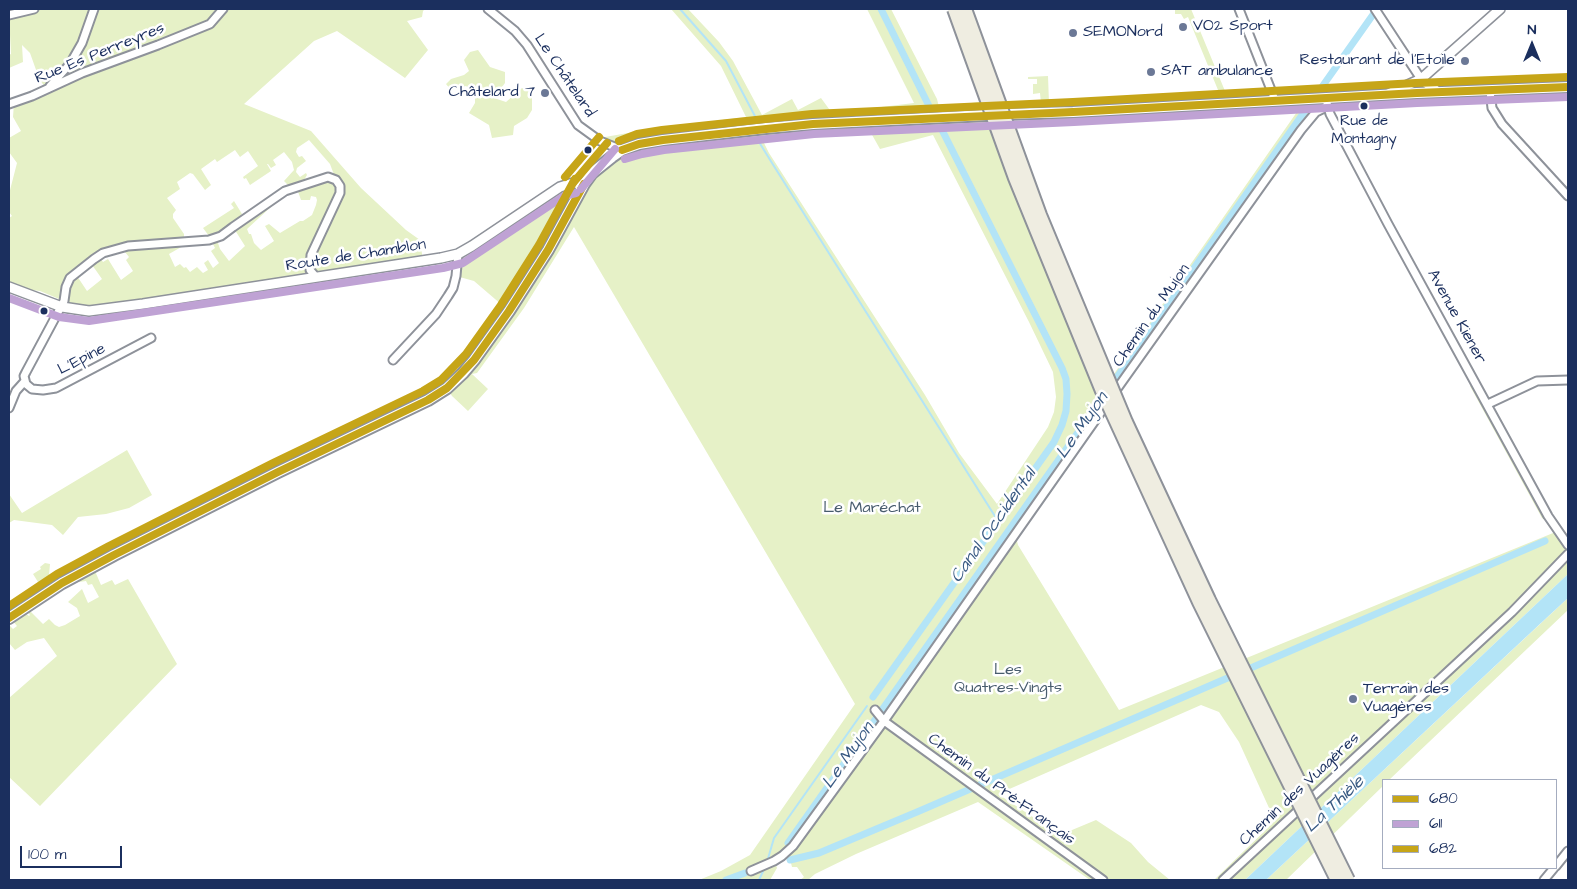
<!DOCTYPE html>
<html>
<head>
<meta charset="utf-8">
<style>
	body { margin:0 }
	#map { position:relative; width:1577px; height:889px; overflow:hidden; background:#fff; font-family:"Architects Daughter",sans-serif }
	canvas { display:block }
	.frame { position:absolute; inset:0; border:10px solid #1b2f5e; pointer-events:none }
	.legend { position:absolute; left:1382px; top:779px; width:175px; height:90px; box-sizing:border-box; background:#fff; border:1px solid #a4acbf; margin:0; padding:6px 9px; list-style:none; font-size:15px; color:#1b2f5e }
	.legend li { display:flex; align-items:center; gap:10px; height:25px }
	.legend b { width:25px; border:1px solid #a4acbf }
	.north { position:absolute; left:1507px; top:20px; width:50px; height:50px; -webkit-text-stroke:4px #fff; paint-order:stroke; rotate:0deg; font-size:14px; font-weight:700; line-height:20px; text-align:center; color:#1b2f5e }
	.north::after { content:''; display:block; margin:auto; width:18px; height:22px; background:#1b2f5e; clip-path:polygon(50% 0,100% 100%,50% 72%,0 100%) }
	.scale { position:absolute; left:20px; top:846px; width:102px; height:22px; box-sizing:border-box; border:2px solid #1b2f5e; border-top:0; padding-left:6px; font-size:15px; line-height:18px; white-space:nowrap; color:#1b2f5e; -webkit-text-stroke:4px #fff; paint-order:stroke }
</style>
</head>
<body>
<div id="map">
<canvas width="1577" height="889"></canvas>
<div class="frame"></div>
<ul class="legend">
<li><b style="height:6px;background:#c6a518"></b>680</li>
<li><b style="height:6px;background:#bfa2d4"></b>611</li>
<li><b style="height:6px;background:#c6a518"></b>682</li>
</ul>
<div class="north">N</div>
<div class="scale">100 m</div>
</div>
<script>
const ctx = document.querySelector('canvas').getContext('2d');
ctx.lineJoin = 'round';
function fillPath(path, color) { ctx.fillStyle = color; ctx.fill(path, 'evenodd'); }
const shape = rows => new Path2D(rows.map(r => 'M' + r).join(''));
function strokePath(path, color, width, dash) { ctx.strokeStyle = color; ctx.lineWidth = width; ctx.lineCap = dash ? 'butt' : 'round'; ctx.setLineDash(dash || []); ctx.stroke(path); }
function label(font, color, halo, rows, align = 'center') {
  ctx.font = font + ' "Architects Daughter",sans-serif'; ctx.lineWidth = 5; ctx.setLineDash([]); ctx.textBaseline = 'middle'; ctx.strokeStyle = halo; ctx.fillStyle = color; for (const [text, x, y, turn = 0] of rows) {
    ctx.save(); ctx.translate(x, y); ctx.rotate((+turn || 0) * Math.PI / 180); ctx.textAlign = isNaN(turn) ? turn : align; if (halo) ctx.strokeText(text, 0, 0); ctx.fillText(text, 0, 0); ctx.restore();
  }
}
const green = shape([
	[35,9,425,9,423,11,422,17,407,21,428,50,405,78,337,31,314,41,244,104,311,131,361,188,406,230,420,240,423,261,101,310,62,307,64,301,40,291,9,287,9,218,12,216,9,212,9,194,17,163,9,152,9,138,21,131,13,117,14,103,47,88,40,81,30,53,22,45,23,62,9,68,9,55,11,54,9,15],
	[309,140,330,164,336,180,305,183,296,186,301,200,310,200,311,196,316,197,317,200,316,205,312,215,303,221,300,221,280,233,269,224,265,226,274,241,261,250,254,243,251,234,249,234,247,229,273,205,270,200,233,227,245,246,229,261,220,249,217,240,212,242,215,248,211,251,219,263,213,268,208,260,204,263,208,270,203,273,197,267,190,272,186,267,184,268,180,264,175,267,169,254,183,246,194,245,192,241,184,241,184,234,173,218,173,214,176,210,167,198,180,189,177,182,190,173,193,174,205,190,211,185,201,169,215,159,217,162,235,150,240,157,248,151,258,166,243,177,244,179,246,178,250,185,271,171,267,164,268,164,271,168,276,165,273,160,284,152,292,162,294,170,284,181,288,185,292,185,304,180,307,175,306,173,300,177,296,172,297,168,306,161,302,156,299,157,296,152,297,148],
	[121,247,129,257,126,260,133,271,121,280,108,259,103,262,101,259,106,256,103,254],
	[90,262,102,279,87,291,75,273],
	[671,9,688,9,719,42,733,61,762,115,792,99,798,110,821,98,832,113,914,103,867,9,891,9,937,99,939,107,979,102,1102,391,1306,99,1327,97,1321,109,1104,402,1016,537,1018,545,1119,710,1558,531,1568,545,1568,574,1245,880,1214,880,1275,821,1239,742,1219,712,1201,705,998,794,1060,835,1096,820,1131,843,1148,862,1170,880,1090,880,978,802,856,854,815,874,808,880,800,880,804,877,797,867,792,867,788,851,775,861,777,868,770,880,699,880,721,871,750,855,855,704,574,227,524,308,477,373,472,374,488,389,468,411,452,396,447,388,509,311,474,281,456,276,458,254,560,187,584,184,622,151,607,143,605,137,645,130,746,117,721,66],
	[871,133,880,149,933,135,1029,322,1053,372,1056,397,1054,412,1048,427,997,504,959,453,925,395,769,153,763,141],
	[1175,9,1191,9,1225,91,1213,94,1218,90,1188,17,1184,19,1181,14,1175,14],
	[478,50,490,67,505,72,505,83,499,91,495,90,491,97,506,102,522,88,532,93,532,110,527,118,514,126,513,135,492,138,489,125,469,113,475,103,475,93,466,86,451,90,446,84,451,79,464,75,469,71,464,60,470,52],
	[1048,76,1049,103,1070,102,1071,104,1039,107,1022,107,1020,102,1022,104,1041,103,1040,93,1033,94,1033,84,1037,84,1037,79,1028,79,1028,77],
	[234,201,242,214,236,221,218,233,209,236,203,228,234,208,231,204],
	[1473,385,1532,493,1532,496,1546,519,1545,520,1542,518,1470,386],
	[127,450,152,495,129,508,106,514,78,517,63,535,52,525,14,520,9,523,9,494,22,513],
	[45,563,50,564,48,587,43,590,33,574,41,569,40,567],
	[95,571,101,585,112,580,115,585,128,579,177,664,40,806,9,777,9,698,57,656,44,638,27,642,15,650,9,643,9,625,13,629,17,626,12,620,21,610,29,616,30,615,24,608,26,607,43,624,49,619,55,625,59,627,65,625,80,616,77,608,68,602,82,589,88,603,99,597,92,584,88,585,86,581,72,583],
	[1568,598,1568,610,1389,780,1383,780,1383,786,1286,880,1266,880]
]);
const water = shape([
	[1568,574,1568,598,1541,623,1266,880,1245,880]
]);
const stream = shape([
	[680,9,726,61,757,120],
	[758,136,759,142,772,163,998,521],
	[767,862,774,838,867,706],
	[759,880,765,867]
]);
const canal = shape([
	[881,9,930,108],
	[873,697,1054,442,1062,425,1066,411,1067,394,1066,379,1062,368,941,128],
	[788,843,1377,9],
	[790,860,819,853,917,812,1545,541],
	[726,880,745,873]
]);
const minor = shape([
	[488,9,515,31,527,45,578,125,600,141,622,150],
	[1239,9,1275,100],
	[1375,9,1421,79],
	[9,15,34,9],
	[50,86,70,64,82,43,94,9],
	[1490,91,1492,108,1502,124,1568,196],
	[1327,103,1330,114,1388,224,1548,516,1568,545],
	[9,104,32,96,82,73,158,45,210,24,223,9],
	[151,338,56,388,43,390,32,389,26,384,24,376,26,372,64,301,66,287,70,278,94,259,103,253,128,246,209,240,221,236,233,227,285,191,328,177,336,180,340,186,340,193,311,255,310,270,316,277],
	[393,360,436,314,448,296,453,288,456,276,458,254],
	[1114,393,1301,130,1316,112,1328,106],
	[1488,404,1537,381,1568,380],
	[9,408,16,391,25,381],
	[875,710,884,721,1103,880],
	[1556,866,1568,851],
	[751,871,774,861,782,856,793,846,884,721,1108,402],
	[1223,880,1512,612,1568,554],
	[1544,880,1554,868]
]);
const tertiary = shape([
	[1421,79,1438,92],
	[1388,94,1421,79,1500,9],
	[9,287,62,307,89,311,143,304,441,258,458,254,472,246,560,187,573,183,584,184]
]);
const secondary = shape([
	[9,618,62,583,114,555,278,472,428,400,447,388,463,373,474,360,509,311,548,250,584,184,592,173,612,157,622,150,639,144,663,140,766,128,813,124,1006,114,1073,112,1417,93,1568,87]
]);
const motorwayBridge = shape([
	[954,9,1015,178,1102,391,1199,602,1337,880],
	[965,9,1040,215,1126,422,1209,600,1348,880]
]);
const bus1 = shape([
	[622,150,639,144,663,140,813,124,1073,112,1417,93,1568,87],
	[573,183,607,143],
	[9,618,62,583,114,555,278,472,428,400,447,388,474,360,509,311,548,250,584,184]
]);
const bus2 = shape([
	[625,159,642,154,664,150,814,134,1074,122,1417,103,1568,97],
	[581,189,615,149],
	[9,298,59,317,89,321,443,268,463,263,564,196,576,193]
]);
const bus3 = shape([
	[619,141,637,134,662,130,812,114,1073,102,1416,83,1568,77],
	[565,177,599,137],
	[9,606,57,574,109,546,273,463,423,391,441,380,466,354,501,305,539,245,575,179]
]);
const markers = [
	[1183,27,5,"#6b7896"],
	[1073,33,5,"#6b7896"],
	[1465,61,5,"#6b7896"],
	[1151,72,5,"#6b7896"],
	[545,93,5,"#6b7896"],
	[1364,106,4.5,"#1b2f5e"],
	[588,150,4.5,"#1b2f5e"],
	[44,311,4.5,"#1b2f5e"],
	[1353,699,5,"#6b7896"]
];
const busNames = [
	["Rue de",1364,122],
	["Montagny",1364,140]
];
const poiNames = [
	["VO2 Sport",1193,27],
	["SEMONord",1083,33],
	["Restaurant de l'Etoile",1455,61,"right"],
	["SAT ambulance",1161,72],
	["Châtelard 7",535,93,"right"],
	["Terrain des",1363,690],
	["Vuagères",1363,708]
];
const streetNames = [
	["Rue Es Perreyres",100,54,-22],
	["Le Châtelard",564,76,56],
	["Route de Chamblon",356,256,-9],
	["Chemin du Mujon",1152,316,-55],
	["Avenue Kiener",1456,317,61],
	["L'Epine",82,360,-27],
	["Chemin du Pré-Français",1001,790,36],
	["Chemin des Vuagères",1300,790,-43]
];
const parkNames = [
	["Le Maréchat",872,509],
	["Les",1008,671],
	["Quatres-Vingts",1008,689]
];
const waterNames = [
	["Le Mujon",1083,426,-55],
	["Canal Occidental",994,526,-55],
	["Le Mujon",849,756,-55],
	["La Thièle",1335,805,-43]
];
fillPath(green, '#e6f1c7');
fillPath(water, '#b3e4f7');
strokePath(stream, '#b3e4f7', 2);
strokePath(canal, '#b3e4f7', 7);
strokePath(minor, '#8e929a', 11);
strokePath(tertiary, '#8e929a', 12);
strokePath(secondary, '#8e929a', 14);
strokePath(minor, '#fff', 7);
strokePath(tertiary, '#fff', 9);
strokePath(secondary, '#fff', 10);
strokePath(motorwayBridge, '#8e929a', 16, []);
strokePath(motorwayBridge, '#efede1', 12);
strokePath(bus1, '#c6a518', 8);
strokePath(bus2, '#bfa2d4', 8);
strokePath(bus3, '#c6a518', 8);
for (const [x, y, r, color] of markers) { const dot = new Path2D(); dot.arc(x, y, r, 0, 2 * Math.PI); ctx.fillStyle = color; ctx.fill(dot); strokePath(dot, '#fff', 2); }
label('15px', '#1b2f5e', '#fff', busNames);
label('16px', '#1b2f5e', '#fff', poiNames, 'left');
label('16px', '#1b2f5e', '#fff', streetNames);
label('16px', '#485c6d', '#fff', parkNames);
label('italic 18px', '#395a83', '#fff', waterNames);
</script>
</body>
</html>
